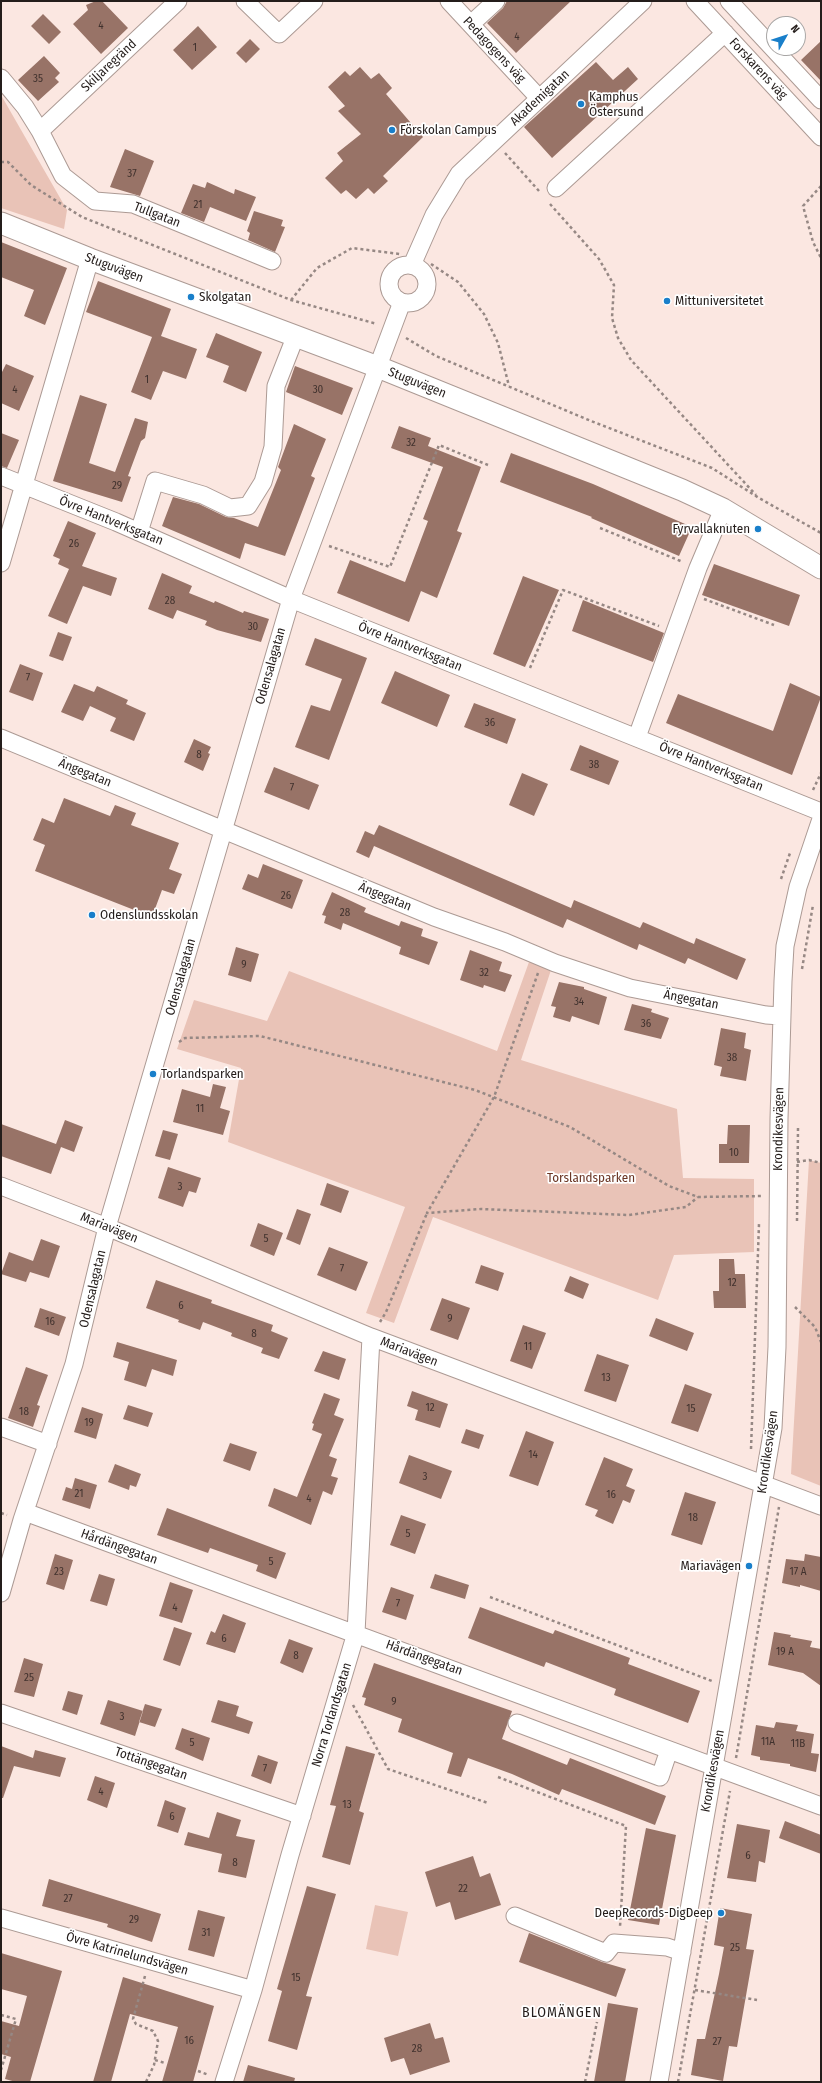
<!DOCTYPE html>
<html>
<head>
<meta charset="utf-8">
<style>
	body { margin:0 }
	#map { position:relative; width:822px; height:2083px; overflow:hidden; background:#fbe7e1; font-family:"Fira Sans Condensed",sans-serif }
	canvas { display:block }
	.frame { position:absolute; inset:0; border:2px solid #241d1b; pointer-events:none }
	.north { position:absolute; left:766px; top:16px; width:40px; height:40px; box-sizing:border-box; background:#fff; border:1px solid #a7a5a4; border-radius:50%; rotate:51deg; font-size:11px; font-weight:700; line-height:16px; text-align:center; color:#241d1b }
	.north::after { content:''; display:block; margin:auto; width:14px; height:18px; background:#197fca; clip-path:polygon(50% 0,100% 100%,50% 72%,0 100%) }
</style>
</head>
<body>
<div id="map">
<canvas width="822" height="2083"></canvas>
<div class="frame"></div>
<div class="north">N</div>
</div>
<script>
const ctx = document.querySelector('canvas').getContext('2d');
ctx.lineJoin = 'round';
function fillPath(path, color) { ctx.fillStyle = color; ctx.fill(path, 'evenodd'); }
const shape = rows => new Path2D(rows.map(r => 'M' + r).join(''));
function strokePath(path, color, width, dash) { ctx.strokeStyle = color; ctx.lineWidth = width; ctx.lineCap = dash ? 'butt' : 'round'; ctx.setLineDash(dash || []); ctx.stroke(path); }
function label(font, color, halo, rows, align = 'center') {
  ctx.font = font + ' "Fira Sans Condensed",sans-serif'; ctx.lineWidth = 3.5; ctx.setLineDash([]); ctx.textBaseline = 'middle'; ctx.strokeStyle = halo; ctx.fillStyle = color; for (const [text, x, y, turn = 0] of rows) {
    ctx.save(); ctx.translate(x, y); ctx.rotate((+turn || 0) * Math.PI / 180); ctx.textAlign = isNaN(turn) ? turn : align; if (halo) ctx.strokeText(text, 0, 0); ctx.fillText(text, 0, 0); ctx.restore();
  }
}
const green = shape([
	[1,95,67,210,64,229,1,208],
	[529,962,551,970,521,1060,677,1109,683,1178,754,1179,754,1252,674,1255,658,1300,433,1217,394,1323,366,1313,405,1207,228,1142,241,1068,177,1049,194,1000,267,1021,289,971,497,1051],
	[809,1160,821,1163,821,1486,791,1474],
	[375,1905,408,1912,398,1956,366,1949]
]);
const building = shape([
	[96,1,102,1,128,28,101,54,73,24,88,10,86,5],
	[507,1,571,1,516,53,487,23,503,8],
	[43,14,61,32,49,44,31,26],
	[198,26,217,47,192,70,173,50],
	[250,39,260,49,246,63,236,53],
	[821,41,821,81,801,60],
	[44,56,60,73,55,78,59,82,38,101,18,80],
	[596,62,613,80,628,67,638,79,552,158,524,127],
	[360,67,371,79,379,73,392,88,386,94,423,137,383,176,388,181,374,194,368,188,356,199,346,190,341,194,325,178,343,161,337,153,361,134,338,111,345,106,328,87,345,71,350,76],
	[125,149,154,161,140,196,110,187],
	[207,182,234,194,235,189,256,197,246,221,210,207,204,222,181,213,193,184,205,188],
	[254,211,283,220,281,226,285,227,275,252,248,240,250,233,247,231],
	[1,242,67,268,45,325,24,316,34,290,1,277],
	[98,281,171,309,161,336,197,349,186,379,163,371,151,400,131,392,152,337,86,312],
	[216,333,262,352,246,392,223,382,229,366,206,357],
	[6,364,34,376,19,411,1,403,1,374],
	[295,366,353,388,342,415,286,392],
	[80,395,107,404,89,463,115,472,135,418,148,422,145,438,141,441,128,476,131,477,122,502,53,481],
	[294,424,326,439,311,476,315,478,285,556,245,543,240,559,162,526,173,497,199,504,226,517,234,518,258,527,281,470,278,467],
	[399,426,431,438,428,446,481,467,457,531,462,533,437,598,421,591,409,622,337,593,350,560,405,582,428,521,423,519,443,467,391,448],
	[1,433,19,440,7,468,1,466],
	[511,453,593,484,692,527,679,556,591,518,592,517,500,482],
	[68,521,96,533,82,566,117,578,111,596,83,586,67,624,48,616,69,569,58,564,60,559,53,556],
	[714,564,800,595,789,626,702,595],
	[162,573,192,586,189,593,214,603,215,601,243,613,244,611,269,619,261,642,217,630,205,625,207,621,177,610,173,619,148,609],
	[523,576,559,590,525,667,493,654],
	[583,600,664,633,653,662,572,631],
	[58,632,72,637,63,661,49,656],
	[315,638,367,658,329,760,295,747,311,705,330,711,342,679,305,665],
	[20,664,43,673,33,701,9,692],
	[395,671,450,695,437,727,381,703],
	[790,683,821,697,792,775,666,723,678,694,773,731],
	[74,684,94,692,97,686,128,700,126,704,146,713,134,741,110,731,116,718,90,706,83,721,61,712],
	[474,703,516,719,507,744,464,727],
	[194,739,211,747,208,753,210,754,203,771,184,762],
	[580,745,619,761,609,785,570,770],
	[274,767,319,785,309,810,264,792],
	[522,773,548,784,534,816,509,805],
	[64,798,110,816,115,805,136,813,131,825,179,843,169,869,182,874,174,894,162,890,152,917,35,871,45,845,33,840,42,818,54,823],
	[379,825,571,908,574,900,640,928,643,922,694,944,696,938,746,959,737,980,688,958,685,964,639,944,637,950,567,919,563,928,374,846,369,858,356,852,365,831,374,835],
	[263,864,303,880,292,909,242,889,248,874,258,878],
	[332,892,366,908,364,912,399,926,401,921,423,929,421,936,438,942,429,965,399,954,401,947,343,923,341,930,324,923,326,916,322,915],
	[236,947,259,954,251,982,228,975],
	[470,950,502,962,499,971,512,975,505,992,484,985,483,988,460,980],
	[559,982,584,987,584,989,607,997,599,1025,572,1016,570,1022,553,1017,556,1007,551,1006],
	[632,1004,652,1009,651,1012,669,1018,661,1039,624,1030],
	[721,1028,746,1033,744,1048,751,1050,746,1081,720,1076,722,1067,714,1065],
	[213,1084,226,1087,220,1108,230,1111,223,1135,173,1122,182,1089,210,1097],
	[65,1120,83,1127,74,1152,61,1147,51,1174,1,1156,1,1124,56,1144],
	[728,1125,750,1125,749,1163,719,1163,719,1144,727,1144],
	[163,1130,178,1134,170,1160,155,1156],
	[168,1167,201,1178,196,1193,189,1191,183,1207,158,1198],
	[327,1183,349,1191,341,1213,320,1205],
	[297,1209,311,1214,300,1245,286,1239],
	[258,1223,283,1233,274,1256,250,1246],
	[41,1239,60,1246,49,1278,30,1272,26,1282,1,1274,9,1252,33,1261],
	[329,1247,368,1262,356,1291,317,1275],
	[719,1259,734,1259,735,1274,745,1274,746,1308,714,1308,713,1291,719,1291],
	[481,1265,504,1273,498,1291,475,1283],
	[570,1276,589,1284,583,1299,564,1291],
	[156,1280,212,1300,211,1303,273,1325,271,1331,288,1338,279,1359,261,1353,263,1348,231,1336,232,1333,203,1322,200,1330,178,1322,179,1320,146,1308],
	[442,1298,470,1308,458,1340,430,1330],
	[40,1308,66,1317,59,1336,34,1327],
	[656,1318,694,1333,687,1351,649,1336],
	[523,1325,546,1333,532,1369,510,1361],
	[117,1342,177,1360,173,1376,152,1369,146,1387,124,1380,129,1362,113,1357],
	[323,1351,346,1359,339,1380,314,1371],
	[597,1354,629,1365,616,1402,584,1391],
	[26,1367,48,1375,37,1405,40,1406,33,1427,8,1418],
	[685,1384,712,1394,698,1432,671,1423],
	[412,1391,448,1404,440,1428,415,1420,418,1410,407,1406],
	[324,1393,340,1399,334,1415,344,1419,329,1456,337,1459,331,1476,338,1478,332,1495,323,1491,311,1525,268,1506,274,1488,297,1497,322,1434,312,1430,314,1424,312,1423],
	[128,1405,153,1413,148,1427,123,1419],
	[82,1407,103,1414,96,1439,74,1432],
	[466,1429,484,1435,479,1449,461,1443],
	[526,1431,554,1442,538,1486,509,1476],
	[230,1443,257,1452,250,1471,223,1461],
	[409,1455,452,1471,441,1499,399,1483],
	[604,1457,633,1469,626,1486,635,1490,630,1503,623,1500,613,1524,595,1516,598,1510,585,1505],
	[115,1464,141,1474,136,1487,130,1485,129,1490,108,1482],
	[75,1478,97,1485,90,1509,62,1500,66,1487,72,1489],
	[685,1492,716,1502,702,1545,671,1535],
	[167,1508,286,1553,276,1579,256,1571,258,1565,210,1548,208,1553,157,1535],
	[401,1515,426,1524,415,1554,390,1545],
	[55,1554,73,1560,64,1590,46,1584],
	[805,1554,821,1557,821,1591,800,1585,800,1587,782,1583,786,1559,804,1561],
	[99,1574,115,1579,107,1606,90,1601],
	[435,1574,469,1585,465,1599,430,1588],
	[170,1582,193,1590,182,1623,159,1616],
	[391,1587,414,1595,406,1620,382,1612],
	[480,1607,553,1634,555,1630,630,1658,628,1664,700,1691,688,1723,614,1695,616,1689,546,1662,544,1667,468,1638],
	[223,1614,246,1623,235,1653,206,1644,211,1631,215,1633],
	[174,1627,192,1633,180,1666,163,1660],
	[774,1632,791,1635,790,1637,812,1641,810,1647,821,1649,821,1686,803,1673,768,1665],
	[289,1639,313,1648,303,1673,280,1663],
	[24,1658,43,1664,34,1697,14,1692],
	[374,1663,512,1711,502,1739,567,1765,570,1758,666,1796,655,1825,562,1789,559,1795,512,1774,468,1758,461,1777,447,1773,453,1753,398,1732,402,1719,364,1705,366,1698,362,1697],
	[68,1691,83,1695,77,1715,62,1710],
	[108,1700,143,1711,135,1736,100,1724],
	[218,1700,239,1706,236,1716,253,1722,249,1734,211,1722],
	[145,1704,162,1709,155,1727,139,1722],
	[776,1722,798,1725,796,1731,814,1734,811,1753,819,1754,816,1772,790,1766,790,1764,760,1760,760,1757,751,1755,756,1725,774,1728],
	[182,1728,210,1738,203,1761,175,1749],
	[1,1746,33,1758,35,1750,66,1758,60,1777,14,1766,3,1798,1,1798],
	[346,1746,375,1754,359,1811,364,1813,350,1865,322,1857,336,1806,330,1805],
	[258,1755,278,1762,271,1784,251,1776],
	[95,1776,115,1783,107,1808,87,1800],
	[165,1800,186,1808,178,1833,157,1826],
	[217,1812,241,1820,236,1836,255,1840,246,1878,218,1872,222,1854,184,1845,188,1832,209,1838],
	[785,1821,821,1835,821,1854,779,1838],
	[737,1824,770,1830,765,1863,759,1861,756,1882,727,1878],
	[646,1828,676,1835,659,1925,628,1920],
	[473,1856,480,1877,490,1873,501,1905,455,1920,450,1902,436,1907,425,1872],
	[49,1879,161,1914,152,1942,107,1927,108,1924,42,1906],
	[307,1886,336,1894,306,1996,312,1997,297,2050,268,2041,282,1991,277,1989],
	[720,1908,752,1914,746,1949,754,1950,737,2047,729,2046,723,2081,691,2075,697,2039,705,2039,719,1974,724,1947,714,1945],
	[198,1910,225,1917,214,1957,188,1950],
	[529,1933,602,1962,626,1969,616,1997,519,1962],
	[1,1953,62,1971,30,2082,16,2082,5,2079,11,2057,1,2054,1,2021,19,2026,27,1996,1,1989],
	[123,1977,214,2006,193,2082,162,2082,178,2027,130,2014,111,2082,93,2082],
	[608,2003,638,2008,625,2082,594,2082],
	[430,2023,435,2039,443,2037,450,2062,410,2075,404,2058,391,2062,384,2038],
	[248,2065,295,2078,294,2082,243,2082]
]);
const path = shape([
	[505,153,539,191],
	[1,162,8,162,31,185,82,217,291,300,377,324],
	[821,186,803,206,813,242,821,258],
	[550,204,599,259,614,285,612,318,618,338,631,360,756,495],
	[431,264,458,282,484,314,498,343,509,386],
	[291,300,317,268,352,248,400,254],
	[406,338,436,356,591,421,712,468,759,498,821,533],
	[600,528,683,562],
	[329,546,390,567,439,445,488,465],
	[704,599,774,625],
	[530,668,563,590,659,626],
	[813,790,821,773],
	[781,879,790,853],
	[802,969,813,905],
	[538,973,494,1097,427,1213,481,1209,629,1215,686,1207,698,1197],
	[179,1042,185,1038,260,1036,475,1090,570,1127,669,1186,698,1197,763,1196],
	[797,1162,809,1160,821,1163],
	[797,1221,798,1128],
	[795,1307,815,1327,821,1342],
	[380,1322,386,1312,427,1213],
	[751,1449,759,1224],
	[1,1513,7,1515],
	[490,1597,712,1681],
	[353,1705,388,1769,488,1803],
	[736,1758,779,1507],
	[498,1777,626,1826,620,1927],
	[145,1976,133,2019,136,2024,153,2031,158,2041,154,2065,146,2082],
	[695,1990,757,2000],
	[1,2015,16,2019,1,2070],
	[155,2060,165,2063],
	[198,2071,209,2075],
	[585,2082,597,2022],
	[678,2082,730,1791]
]);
const minor = shape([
	[245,1,279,34,314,1],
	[449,1,539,98],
	[695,1,821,137],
	[729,1,821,100],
	[471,24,496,1],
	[1,78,25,107,40,131,63,176,95,201,133,204,272,261],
	[40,131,178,1],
	[556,188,725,33],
	[412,265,434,215,459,174,643,1],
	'389 284a19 19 0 1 1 38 0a19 19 0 1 1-38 0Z',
	[1,476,116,522,291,599,821,812],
	[139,532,155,481,203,495,230,508,248,506,263,482,273,447,276,386,296,335],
	[1,563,90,259],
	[637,737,698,568,723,509],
	[1,738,434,917,505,942,555,963,630,988,766,1015,781,1016],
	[1,1186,107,1227,371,1337,821,1506],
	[1,1427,48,1444],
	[25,1512,821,1806],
	[1,1593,22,1520,74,1364,107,1227,291,599,402,302],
	[1,1713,302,1816],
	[517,1723,660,1777,669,1750],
	[515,1916,606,1953,614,1943,667,1947,682,1952],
	[1,1918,253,1990],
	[224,2082,253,1990,290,1855,356,1633,371,1337],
	[659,2082,773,1428,777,1347,779,1119,783,981,785,946,798,887,821,819]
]);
const major = shape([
	[1,223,90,259,378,367,682,490,723,509,821,568]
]);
const markers = [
	[581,104,4,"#197fca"],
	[392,130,4,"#197fca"],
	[191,297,4,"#197fca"],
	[667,301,4,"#197fca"],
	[758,529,4,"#197fca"],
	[92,915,4,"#197fca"],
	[153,1074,4,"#197fca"],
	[749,1566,4,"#197fca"],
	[721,1913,4,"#197fca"]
];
const numberNames = [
	["4",101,26],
	["4",517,37],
	["1",195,48],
	["35",38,79],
	["37",132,174],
	["21",198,205],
	["1",147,380],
	["4",15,390],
	["30",318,390],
	["32",411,443],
	["29",117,486],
	["26",74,544],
	["28",170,601],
	["30",253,627],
	["7",28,678],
	["36",490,723],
	["8",199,755],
	["38",594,765],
	["7",292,788],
	["26",286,896],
	["28",345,913],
	["9",244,965],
	["32",484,973],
	["34",579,1002],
	["36",646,1024],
	["38",732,1058],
	["11",200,1109],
	["10",734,1153],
	["3",180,1187],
	["5",266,1239],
	["7",342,1269],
	["12",732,1283],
	["6",181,1306],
	["9",450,1319],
	["16",50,1322],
	["8",254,1334],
	["11",528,1347],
	["13",606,1378],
	["12",430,1408],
	["15",691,1409],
	["18",24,1412],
	["19",89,1423],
	["14",533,1455],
	["3",425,1477],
	["21",79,1494],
	["16",611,1495],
	["4",309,1499],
	["18",693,1518],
	["5",408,1534],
	["5",271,1562],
	["23",59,1572],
	["17 A",798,1572],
	["7",398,1604],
	["4",175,1608],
	["6",224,1639],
	["19 A",785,1652],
	["8",296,1656],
	["25",29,1678],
	["9",394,1702],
	["3",122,1717],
	["11A",768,1742],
	["5",192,1743],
	["11B",798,1744],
	["7",265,1769],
	["4",101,1792],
	["13",347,1805],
	["6",172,1817],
	["6",748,1856],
	["8",235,1863],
	["22",463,1889],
	["27",68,1899],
	["29",134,1920],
	["31",206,1933],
	["25",735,1948],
	["15",296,1978],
	["16",189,2041],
	["27",717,2042],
	["28",417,2049]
];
const streetNames = [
	["Pedagogens väg",494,50,47],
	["Skiljaregränd",109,66,-43],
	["Forskarens väg",758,69,47],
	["Akademigatan",540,98,-43],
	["Tullgatan",157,215,21],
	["Stuguvägen",114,268,21],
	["Stuguvägen",417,383,22],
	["Övre Hantverksgatan",111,521,22],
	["Övre Hantverksgatan",410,647,22],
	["Odensalagatan",271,666,-74],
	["Övre Hantverksgatan",711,767,22],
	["Ängegatan",85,773,22],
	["Ängegatan",385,897,22],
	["Odensalagatan",181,977,-74],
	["Ängegatan",691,1000,11],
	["Krondikesvägen",779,1129,-89],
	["Mariavägen",109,1228,22],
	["Odensalagatan",93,1289,-77],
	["Mariavägen",409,1352,21],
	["Krondikesvägen",768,1452,-82],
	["Hårdängegatan",119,1547,20],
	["Hårdängegatan",424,1658,20],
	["Norra Torlandsgatan",332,1715,-73],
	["Tottängegatan",151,1764,19],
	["Krondikesvägen",713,1771,-80],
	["Övre Katrinelundsvägen",127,1954,16]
];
const poiNames = [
	["Kamphus",589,97],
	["Östersund",589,112],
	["Förskolan Campus",400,130],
	["Skolgatan",199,297],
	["Mittuniversitetet",675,301],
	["Fyrvallaknuten",750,529,"right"],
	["Odenslundsskolan",100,915],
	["Torlandsparken",161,1074],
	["Mariavägen",741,1566,"right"],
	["DeepRecords-DigDeep",713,1913,"right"]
];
const parkNames = [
	["Torslandsparken",591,1178]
];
const neighbourhoodNames = [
	["BLOMÄNGEN",562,2013]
];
fillPath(green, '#e9c3b7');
fillPath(building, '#987367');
strokePath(minor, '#ac9a94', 19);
strokePath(major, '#ac9a94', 23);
strokePath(path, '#968884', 2.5, [3, 3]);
strokePath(minor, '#fff', 17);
strokePath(major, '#fff', 21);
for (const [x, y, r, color] of markers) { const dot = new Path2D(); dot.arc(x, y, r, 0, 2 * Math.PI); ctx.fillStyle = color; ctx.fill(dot); strokePath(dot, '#fff', 1.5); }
label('11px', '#41322e', null, numberNames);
label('13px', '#241d1b', '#fff', streetNames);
label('13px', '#241d1b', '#fff', poiNames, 'left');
label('13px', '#6b3625', '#fff', parkNames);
ctx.letterSpacing = '1px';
label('14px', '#241d1b', '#fff', neighbourhoodNames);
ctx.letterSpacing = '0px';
</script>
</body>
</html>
